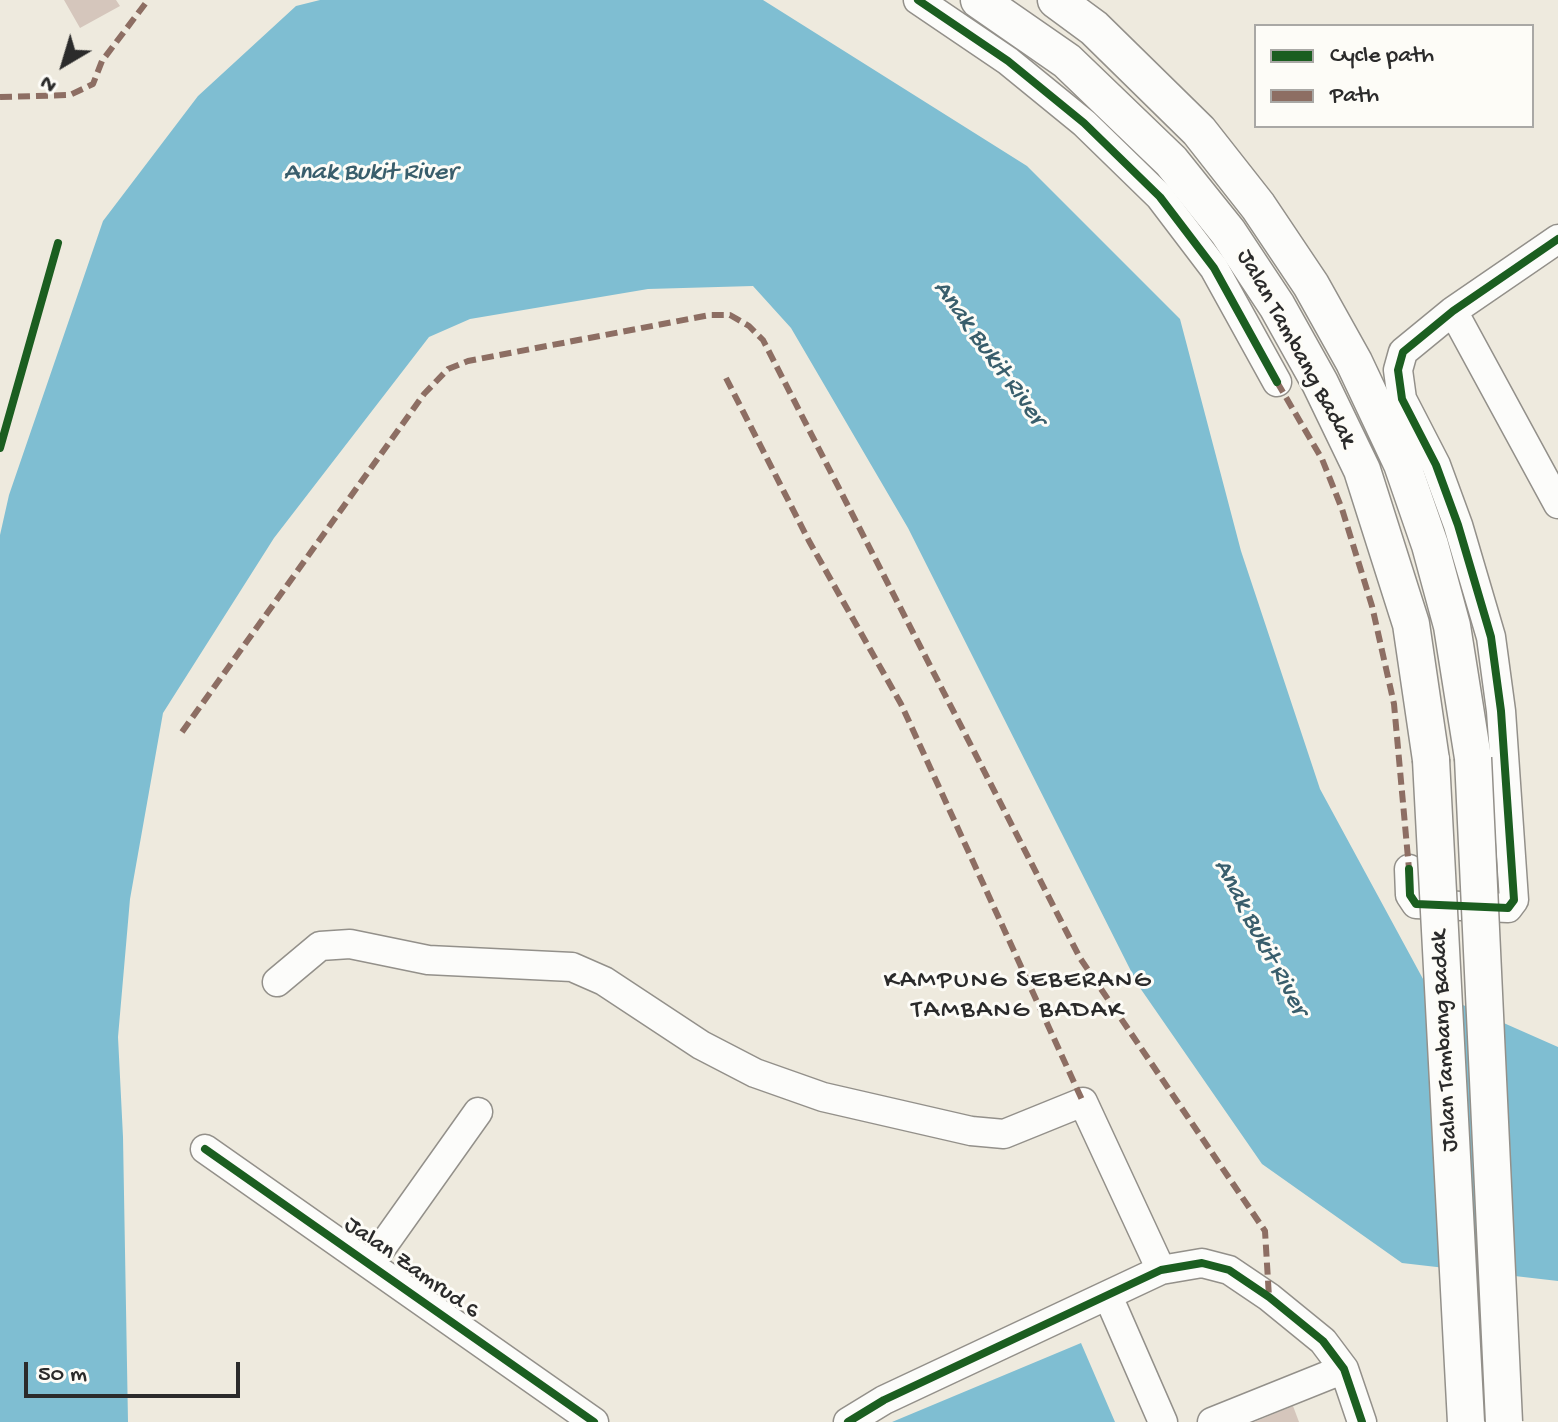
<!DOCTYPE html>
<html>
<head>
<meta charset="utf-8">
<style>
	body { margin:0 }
	#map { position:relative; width:1558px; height:1422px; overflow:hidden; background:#eeeade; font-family:"Gochi Hand",sans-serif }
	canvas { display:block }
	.legend { position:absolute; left:1254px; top:24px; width:280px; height:104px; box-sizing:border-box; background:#fdfcf7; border:2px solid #a9a8a5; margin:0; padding:10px 14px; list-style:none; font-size:24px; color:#2b2b2b }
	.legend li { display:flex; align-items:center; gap:16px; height:40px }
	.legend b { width:40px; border:2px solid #a9a8a5 }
	.north { position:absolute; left:24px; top:24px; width:80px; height:80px; -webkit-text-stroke:6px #fdfcf7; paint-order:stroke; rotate:218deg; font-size:22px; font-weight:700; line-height:32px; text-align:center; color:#2b2b2b }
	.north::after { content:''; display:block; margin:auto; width:28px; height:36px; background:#2b2b2b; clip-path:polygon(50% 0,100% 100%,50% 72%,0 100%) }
	.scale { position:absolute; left:24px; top:1362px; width:216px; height:36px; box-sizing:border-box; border:4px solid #2b2b2b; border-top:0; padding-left:10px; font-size:24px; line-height:28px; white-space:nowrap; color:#2b2b2b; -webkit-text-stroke:6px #fdfcf7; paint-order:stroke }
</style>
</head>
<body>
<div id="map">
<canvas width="1558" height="1422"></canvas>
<ul class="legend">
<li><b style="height:10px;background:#1b5e20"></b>Cycle path</li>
<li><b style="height:10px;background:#8d6e63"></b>Path</li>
</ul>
<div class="north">N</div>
<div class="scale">50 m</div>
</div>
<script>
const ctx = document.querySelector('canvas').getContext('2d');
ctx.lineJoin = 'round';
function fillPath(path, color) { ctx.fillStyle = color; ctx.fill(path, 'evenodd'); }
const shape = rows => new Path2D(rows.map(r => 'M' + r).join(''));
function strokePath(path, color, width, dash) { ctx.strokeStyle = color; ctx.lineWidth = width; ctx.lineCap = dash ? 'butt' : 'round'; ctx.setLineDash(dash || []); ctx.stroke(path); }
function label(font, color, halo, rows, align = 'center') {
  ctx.font = font + ' "Gochi Hand",sans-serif'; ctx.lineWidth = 6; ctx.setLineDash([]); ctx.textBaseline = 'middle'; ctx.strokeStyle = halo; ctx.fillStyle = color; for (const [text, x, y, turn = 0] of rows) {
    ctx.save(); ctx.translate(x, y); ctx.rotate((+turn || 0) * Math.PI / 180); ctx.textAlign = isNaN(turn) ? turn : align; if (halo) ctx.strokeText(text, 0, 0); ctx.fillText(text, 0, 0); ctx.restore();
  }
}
const water = shape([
	[320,0,763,0,1027,166,1180,319,1241,551,1320,789,1429,990,1558,1047,1558,1281,1402,1263,1262,1164,1138,985,908,528,791,328,753,286,648,289,470,319,429,337,274,538,163,713,130,899,118,1037,123,1137,128,1422,0,1422,0,535,9,495,103,221,198,96,296,6],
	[1081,1343,1115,1422,892,1422]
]);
const building = shape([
	[64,0,116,0,120,6,80,28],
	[1293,1406,1299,1422,1254,1422]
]);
const minor = shape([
	[918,0,1008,61,1084,123,1160,197,1214,268,1277,382],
	[1453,311,1558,504],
	[1409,869,1410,895,1416,904,1508,908,1514,900,1501,711,1491,637,1458,525,1436,465,1402,399,1398,370,1403,352,1453,311,1558,239],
	[277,982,320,946,350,944,428,960,572,967,604,981,701,1045,755,1073,823,1097,971,1131,1004,1134,1083,1102,1161,1270],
	[205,1149,594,1422],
	[370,1264,478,1112],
	[1108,1296,1163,1422],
	[848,1422,884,1400,1161,1270,1202,1263,1229,1270,1269,1297,1323,1341,1344,1369,1362,1422],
	[1212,1422,1344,1369]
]);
const major = shape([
	[979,0,1067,61,1171,161,1228,232,1277,306,1320,383,1362,470,1411,624,1431,760],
	[1056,0,1094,28,1199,131,1258,206,1311,285,1354,362,1402,464,1430,545,1452,626,1473,758]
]);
const majorBridge = shape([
	[1473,758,1504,1422],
	[1431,760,1466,1422]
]);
const quiet = shape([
	[0,97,70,95,93,84,102,61,148,0],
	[726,378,809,541,901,704,1083,1102],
	[1277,382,1322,459,1342,509,1372,606,1394,704,1409,869],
	[182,732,424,394,448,369,468,361,710,315,730,315,749,326,763,340,1080,958,1265,1231,1269,1297]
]);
const cycleway = shape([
	[918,0,1008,61,1084,123,1160,197,1214,268,1277,382],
	[0,448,58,243],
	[1409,869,1410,895,1416,904,1508,908,1514,900,1501,711,1491,637,1458,525,1436,465,1402,399,1398,370,1403,352,1453,311,1558,239],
	[205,1149,594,1422],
	[848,1422,884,1400,1161,1270,1202,1263,1229,1270,1269,1297,1323,1341,1344,1369,1362,1422]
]);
const streetNames = [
	["Jalan Tambang Badak",1295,349,61],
	["Jalan Tambang Badak",1446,1041,-93],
	["Jalan Zamrud 6",411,1269,35]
];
const waterNames = [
	["Anak Bukit River",370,174],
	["Anak Bukit River",988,354,54],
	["Anak Bukit River",1259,938,62]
];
const neighbourhoodNames = [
	["KAMPUNG SEBERANG",1018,982],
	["TAMBANG BADAK",1018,1012]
];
fillPath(water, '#7fbed2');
fillPath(building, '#d5c6bc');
strokePath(minor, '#93908a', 31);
strokePath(major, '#93908a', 39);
strokePath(minor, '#fcfcfa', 28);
strokePath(major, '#fcfcfa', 36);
strokePath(majorBridge, '#93908a', 39, []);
strokePath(majorBridge, '#fcfcfa', 36);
strokePath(quiet, '#8d6e63', 6, [12, 6]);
strokePath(cycleway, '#1b5e20', 8);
label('24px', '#2b2b2b', '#fdfcf7', streetNames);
label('italic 26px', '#395e6c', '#fdfcf7', waterNames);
ctx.letterSpacing = '2px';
label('26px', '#2b2b2b', '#fdfcf7', neighbourhoodNames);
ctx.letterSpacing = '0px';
</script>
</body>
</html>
